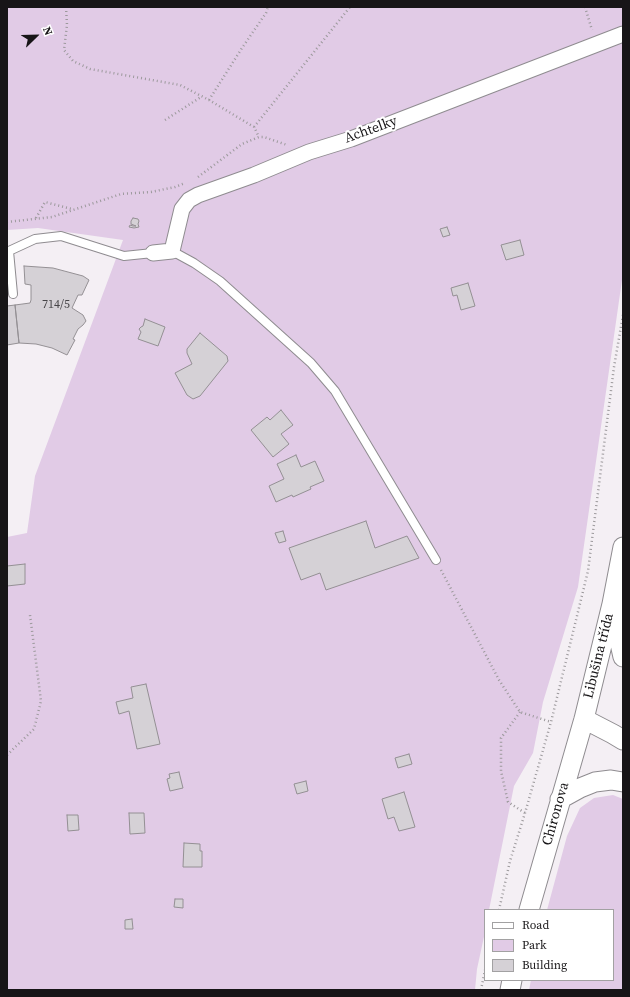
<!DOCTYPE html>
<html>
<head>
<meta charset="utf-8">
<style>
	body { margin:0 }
	#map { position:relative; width:630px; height:997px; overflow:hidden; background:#f4eff4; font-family:"Source Serif 4",serif }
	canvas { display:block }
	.frame { position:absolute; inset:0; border:8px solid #171517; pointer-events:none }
	.legend { position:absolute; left:484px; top:909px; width:130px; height:72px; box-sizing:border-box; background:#fff; border:1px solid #a2a1a2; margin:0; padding:5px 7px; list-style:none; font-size:12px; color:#171517 }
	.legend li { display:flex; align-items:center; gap:8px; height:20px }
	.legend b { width:20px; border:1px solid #a2a1a2 }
	.north { position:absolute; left:16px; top:16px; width:40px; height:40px; -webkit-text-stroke:3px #fff; paint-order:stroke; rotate:67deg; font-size:11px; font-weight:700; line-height:16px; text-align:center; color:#171517 }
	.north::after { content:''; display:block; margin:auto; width:14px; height:18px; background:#171517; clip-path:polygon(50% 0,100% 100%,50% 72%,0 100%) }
</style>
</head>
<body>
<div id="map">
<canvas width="630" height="997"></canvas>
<div class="frame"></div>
<ul class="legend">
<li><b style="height:5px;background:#fff"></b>Road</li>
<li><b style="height:11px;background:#e1cbe6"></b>Park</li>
<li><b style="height:11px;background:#d5d1d6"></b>Building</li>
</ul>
<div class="north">N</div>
</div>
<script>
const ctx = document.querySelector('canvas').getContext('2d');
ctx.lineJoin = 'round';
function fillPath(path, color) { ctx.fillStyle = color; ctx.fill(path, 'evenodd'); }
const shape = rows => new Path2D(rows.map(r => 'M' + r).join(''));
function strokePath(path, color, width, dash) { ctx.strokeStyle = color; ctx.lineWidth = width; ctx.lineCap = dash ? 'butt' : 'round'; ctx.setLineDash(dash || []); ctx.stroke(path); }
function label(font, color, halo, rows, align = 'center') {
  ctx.font = font + ' "Source Serif 4",serif'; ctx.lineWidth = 4; ctx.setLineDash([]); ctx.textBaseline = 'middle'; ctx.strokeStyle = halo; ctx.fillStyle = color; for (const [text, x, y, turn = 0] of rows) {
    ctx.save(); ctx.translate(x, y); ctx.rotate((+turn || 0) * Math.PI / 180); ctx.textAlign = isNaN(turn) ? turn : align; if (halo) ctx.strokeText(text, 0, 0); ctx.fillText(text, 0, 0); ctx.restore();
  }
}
const green = shape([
	[7,7,623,7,623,273,578,587,543,702,533,753,514,786,489,910,485,910,485,932,477,969,475,990,7,990,7,537,27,533,35,476,123,240,38,228,7,230],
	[613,795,623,799,623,990,529,990,531,980,613,980,613,910,547,910,567,836,580,808,594,798]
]);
const building = shape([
	[133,218,138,219,139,221,138,224,139,227,134,228,129,227,130,225,133,226,136,226,131,224,131,221,133,218],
	[447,227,450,235,443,237,440,229,447,227],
	[520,240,524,255,506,260,501,245,520,240],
	[24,266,53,268,83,276,89,280,82,295,78,295,72,308,83,315,86,321,83,325,78,329,73,339,75,340,67,355,52,348,36,344,19,343,15,305,30,303,31,300,31,285,25,284,24,266],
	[468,283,475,306,461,310,457,295,453,296,451,288,468,283],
	[15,305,19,343,7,345,7,306,15,305],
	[145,319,165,327,158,346,138,339,141,332,139,329,141,327,143,326,145,319],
	[200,333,227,356,228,361,200,396,193,399,187,395,175,373,192,364,187,353,187,349,200,333],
	[281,410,293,425,281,434,289,444,273,457,251,430,267,417,270,420,281,410],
	[296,455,301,467,315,461,324,481,310,487,311,489,293,497,292,495,276,502,269,486,284,479,277,464,296,455],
	[366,521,375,548,407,536,419,558,326,590,320,573,301,580,289,548,366,521],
	[283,531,286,541,279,543,275,533,283,531],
	[25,564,25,584,7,586,7,566,25,564],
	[146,684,160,744,137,749,129,711,119,714,116,702,133,698,131,687,146,684],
	[409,754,412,764,398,768,395,758,409,754],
	[179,772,183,788,170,791,167,779,170,778,169,774,179,772],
	[306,781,308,791,297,794,294,784,306,781],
	[404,792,415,827,399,831,394,817,388,819,382,799,404,792],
	[129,813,144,813,145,833,130,834,129,813],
	[67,815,78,815,79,830,68,831,67,815],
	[184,843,200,844,200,851,202,851,202,867,183,867,184,843],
	[175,899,183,899,183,908,174,907,175,899],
	[132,919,133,929,125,929,125,920,132,919]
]);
const path = shape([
	[66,7,67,25,64,50,73,61,90,69,180,85,209,100,254,127,259,137],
	[585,7,592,30],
	[209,100,242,48,266,13,268,7],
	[165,120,201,97],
	[254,127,350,7],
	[198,177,242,144,259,137,264,137,287,145],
	[36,218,45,202,72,209],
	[7,222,52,217,121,194,151,192,175,187,185,183],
	[441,570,499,680,520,712,551,722],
	[520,712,501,738,501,771,508,802,525,813],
	[7,755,34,729,41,701,30,615],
	[499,910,510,861,525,813,551,722,588,571,614,367,623,315],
	[481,990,485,970]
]);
const service = shape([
	[7,251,9,251,35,239,61,236,124,256,153,253],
	[9,251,13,294],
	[172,251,194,263,220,281,311,363,335,391,436,560]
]);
const minor = shape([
	[153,253,172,251,182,209,189,200,198,195,254,175,309,152,351,139,623,34]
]);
const tertiary = shape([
	[616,609,617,630,623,657],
	[584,719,613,734,623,740],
	[560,799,580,788,595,782,611,780,623,782],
	[529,910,584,719,612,604,623,547],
	[510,990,512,980]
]);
const numberNames = [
	["714/5",56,305]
];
const streetNames = [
	["Achtelky",371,130,-20],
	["Libušina třída",599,656,-76],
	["Chironova",556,814,-74]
];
fillPath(green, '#e1cbe6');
fillPath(building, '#d5d1d6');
strokePath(building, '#949094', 1);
strokePath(service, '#8f8c90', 10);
strokePath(minor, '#8f8c90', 17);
strokePath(tertiary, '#8f8c90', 21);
strokePath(path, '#9c999c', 2.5, [1, 3]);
strokePath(service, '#fff', 8);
strokePath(minor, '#fff', 15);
strokePath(tertiary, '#fff', 19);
label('12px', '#464447', null, numberNames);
label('14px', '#171517', '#fff', streetNames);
</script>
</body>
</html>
